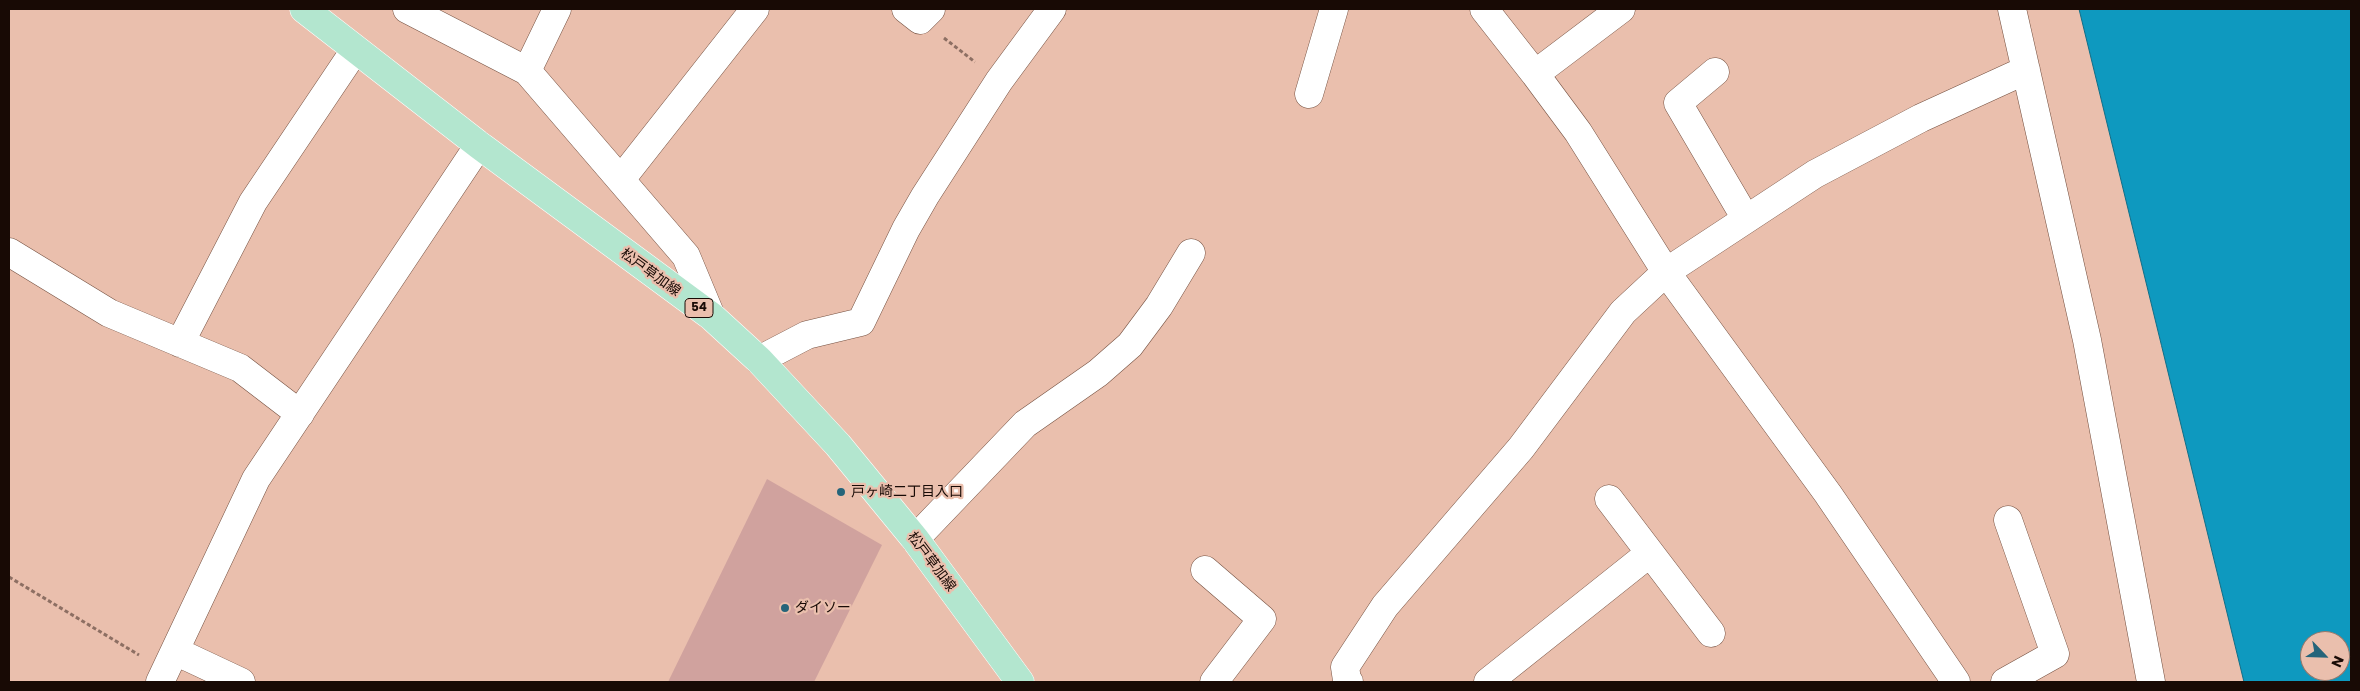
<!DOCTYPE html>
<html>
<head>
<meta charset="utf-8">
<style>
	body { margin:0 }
	#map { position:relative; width:2360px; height:691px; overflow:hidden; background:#eabfad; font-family:Poppins,sans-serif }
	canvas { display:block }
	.frame { position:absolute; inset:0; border:10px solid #180a05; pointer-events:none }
	.north { position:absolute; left:2300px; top:631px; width:50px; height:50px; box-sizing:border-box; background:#eabfad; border:1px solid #96776a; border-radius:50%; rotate:114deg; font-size:14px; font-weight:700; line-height:20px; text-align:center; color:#180a05 }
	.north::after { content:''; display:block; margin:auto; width:18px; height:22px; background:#25647a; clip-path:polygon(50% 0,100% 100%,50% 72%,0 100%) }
</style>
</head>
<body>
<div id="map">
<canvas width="2360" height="691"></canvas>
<div class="frame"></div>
<div class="north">N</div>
</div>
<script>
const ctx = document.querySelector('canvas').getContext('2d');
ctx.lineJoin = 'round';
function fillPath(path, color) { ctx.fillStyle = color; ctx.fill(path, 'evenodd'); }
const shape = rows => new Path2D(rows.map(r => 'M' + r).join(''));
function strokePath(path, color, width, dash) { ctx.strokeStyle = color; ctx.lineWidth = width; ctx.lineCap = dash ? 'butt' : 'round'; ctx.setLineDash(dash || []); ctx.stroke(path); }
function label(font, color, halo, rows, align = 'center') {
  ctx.font = font + ' Poppins,"Noto Sans JP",sans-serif'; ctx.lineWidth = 4.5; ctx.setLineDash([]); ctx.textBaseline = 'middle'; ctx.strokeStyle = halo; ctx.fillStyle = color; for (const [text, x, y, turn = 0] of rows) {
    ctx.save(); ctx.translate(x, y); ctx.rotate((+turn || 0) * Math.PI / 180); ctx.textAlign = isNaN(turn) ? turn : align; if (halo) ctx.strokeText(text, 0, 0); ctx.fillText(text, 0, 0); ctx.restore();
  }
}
const water = shape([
	[2079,9,2351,9,2351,682,2244,682,2079,9],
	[2310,641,2340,641,2340,671,2310,671,2310,641]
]);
const building = shape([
	[767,479,882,545,814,682,668,682]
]);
const path = shape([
	[944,38,975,62],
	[9,577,139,655]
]);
const minor = shape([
	[407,9,527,71,686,256,711,316],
	[906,9,920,20,931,9],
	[1484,9,1535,74,1578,132,1666,272,1828,494,1956,682],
	[2012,9,2087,340,2151,682],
	[527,71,557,9],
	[1715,72,1678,103,1746,219],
	[1535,74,1621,9],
	[1309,94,1334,9],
	[622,178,755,9],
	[9,252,109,313,240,368,300,414],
	[180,343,253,202,355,50],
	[759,360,807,335,861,322,906,229,925,196,999,81,1052,9],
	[1609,499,1711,633],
	[915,539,1025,424,1098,373,1130,345,1159,306,1191,253],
	[1205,570,1262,619,1214,682],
	[175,651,241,682],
	[160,682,256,479,479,145],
	[1349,682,1347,680,1345,667,1385,606,1521,448,1623,312,1666,272,1815,174,1921,118,2026,70],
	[1488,682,1650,553],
	[2005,682,2055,654,2008,520]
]);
const major = shape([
	[304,9,479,145,711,316,759,360,838,445,915,539,1020,682]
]);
const markers = [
	[841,492,5,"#25647a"],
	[785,608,5,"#25647a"]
];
const shields = [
	[699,308,28]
];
const shieldNames = [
	["54",699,308]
];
const streetNames = [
	["松戸草加線",650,273,36],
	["松戸草加線",931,562,53]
];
const poiNames = [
	["戸ヶ崎二丁目入口",851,492],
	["ダイソー",795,608]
];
fillPath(water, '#0e99bf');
strokePath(water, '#116e87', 1);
fillPath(building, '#d0a29e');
strokePath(minor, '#755141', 29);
strokePath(major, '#fff', 29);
strokePath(path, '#8d6f63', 3, [4, 2.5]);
strokePath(minor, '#fff', 28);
strokePath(major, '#b3e6cf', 28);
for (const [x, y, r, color] of markers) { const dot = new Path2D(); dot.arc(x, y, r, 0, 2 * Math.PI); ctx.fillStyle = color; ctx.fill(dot); strokePath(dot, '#eabfad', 2); }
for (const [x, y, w] of shields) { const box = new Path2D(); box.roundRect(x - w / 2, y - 9.5, w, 19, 4); ctx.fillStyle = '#eabfad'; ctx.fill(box); strokePath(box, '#180a05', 1); }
label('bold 12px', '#180a05', null, shieldNames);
label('14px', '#180a05', '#eabfad', streetNames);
label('14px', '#180a05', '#eabfad', poiNames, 'left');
</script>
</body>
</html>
